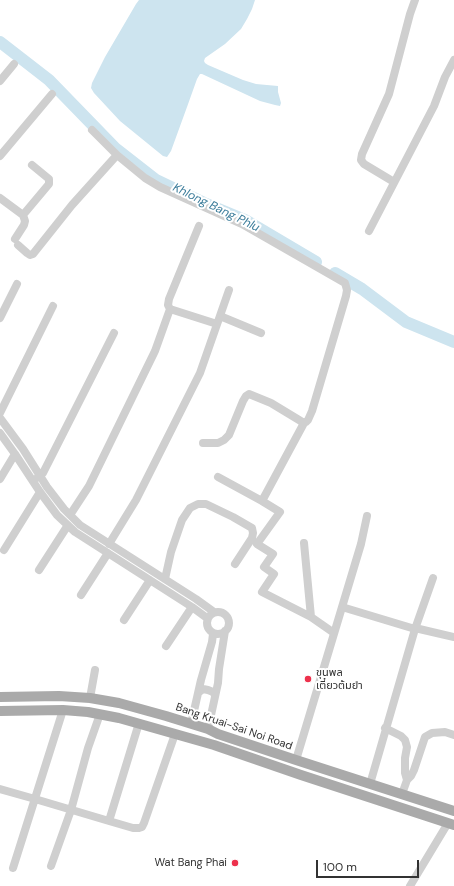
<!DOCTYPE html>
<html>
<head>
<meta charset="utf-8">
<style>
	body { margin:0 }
	#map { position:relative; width:454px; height:886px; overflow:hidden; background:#fff; font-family:"DM Sans",sans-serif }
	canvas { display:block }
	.scale { position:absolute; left:316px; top:860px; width:103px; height:18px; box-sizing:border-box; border:2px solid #323232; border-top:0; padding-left:5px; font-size:12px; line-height:14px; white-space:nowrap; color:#323232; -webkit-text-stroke:3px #fff; paint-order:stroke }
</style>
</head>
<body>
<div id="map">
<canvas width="454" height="886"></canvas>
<div class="scale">100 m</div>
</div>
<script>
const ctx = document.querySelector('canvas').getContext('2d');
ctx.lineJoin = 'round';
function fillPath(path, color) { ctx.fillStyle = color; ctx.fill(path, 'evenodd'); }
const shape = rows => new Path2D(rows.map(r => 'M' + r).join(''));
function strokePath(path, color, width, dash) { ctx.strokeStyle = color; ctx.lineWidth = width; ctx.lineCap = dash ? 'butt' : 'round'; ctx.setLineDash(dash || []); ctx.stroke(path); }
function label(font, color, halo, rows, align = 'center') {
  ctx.font = font + ' "DM Sans","Noto Sans Thai",sans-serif'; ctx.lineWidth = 4; ctx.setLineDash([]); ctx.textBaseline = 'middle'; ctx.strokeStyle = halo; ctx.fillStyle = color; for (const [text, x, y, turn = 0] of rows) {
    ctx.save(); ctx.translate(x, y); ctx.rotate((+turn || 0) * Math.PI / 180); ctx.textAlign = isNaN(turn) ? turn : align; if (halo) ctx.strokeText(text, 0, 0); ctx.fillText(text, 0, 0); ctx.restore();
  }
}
const water = shape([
	[139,0,255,0,252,9,247,19,241,29,225,44,205,58,204,61,205,63,208,65,243,80,256,84,278,86,278,92,281,103,280,106,275,105,260,101,202,74,200,74,197,79,187,107,171,151,167,157,163,156,120,121,94,93,91,88,92,83,105,57,136,4]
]);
const river = shape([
	[0,42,49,80,115,148,156,180,204,203,245,220,316,262],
	[335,273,362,289,406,322,454,342]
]);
const minor = shape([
	[0,81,14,64],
	[92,130,117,155,145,178,160,187,242,224,345,283,347,290,346,296,312,411,308,420,306,422,304,423,271,403,249,394,246,396,243,401,229,435,224,440,218,443,203,443],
	[0,156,52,94],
	[394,182,364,164,361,160,362,154,389,94,410,14,415,0],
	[0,198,23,215,25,221,24,225,15,239],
	[23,215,49,184,49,179,32,165],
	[199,226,169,299,168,305,170,309,217,324],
	[369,231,434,106,445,77,454,60],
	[18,245,27,253,30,255,33,254,72,205,117,155],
	[220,316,261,333],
	[0,318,17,284],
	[0,413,53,306],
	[0,418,23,449,47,487,64,509,80,525,196,599,214,612],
	[304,423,262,501,280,512,257,544,273,554,264,567,274,574,262,592,311,617],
	[0,433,15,454,40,492,57,515,75,532,192,607,207,618],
	[218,477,262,501],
	[37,478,43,473,114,333],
	[0,479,15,454],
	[70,515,89,486,155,351,170,309],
	[304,543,311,617,334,633],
	[109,544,136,500,200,373,229,290],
	[4,550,40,492],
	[39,570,68,525],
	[165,579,171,552,182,520,190,508,198,504,206,504,233,517,252,528,253,533,252,538,235,564],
	[81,595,108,553],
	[342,607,415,629],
	'207 623a11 11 0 1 1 22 0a11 11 0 1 1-22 0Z',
	[124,620,150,580],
	[415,628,454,637],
	[166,646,192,607],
	[199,692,203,689,208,690,213,692,215,695],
	[90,698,95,670],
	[191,724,201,680,212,642,213,634],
	[385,728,401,736,405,740,407,747,405,758,405,773,407,780,402,794],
	[208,729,218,683,219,669,225,631],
	[296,760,361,544,367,516],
	[407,780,411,776,414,770,425,737,432,733,445,732,454,735],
	[370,784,415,629,433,578],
	[0,789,35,799,109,821,133,828,139,828,142,827,144,823,175,734],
	[109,821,139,723],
	[51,866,71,810,88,748,100,714],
	[13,868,63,710],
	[410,886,448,823]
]);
const major = shape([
	[0,697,59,696,90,698,119,703,166,716,208,729,218,734,296,760,454,811],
	[0,711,63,710,88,712,119,718,214,745,301,775,454,825]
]);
const markers = [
	[308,679,4,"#ed314c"],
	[235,863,4,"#ed314c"]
];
const poiNames = [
	["ขุนพล",316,673],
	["เตี๋ยวต้มยำ",316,686],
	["Wat Bang Phai",227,863,"right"]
];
const streetNames = [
	["Bang Kruai-Sai Noi Road",234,727,19]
];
const waterNames = [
	["Khlong Bang Phlu",216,208,26]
];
fillPath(water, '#cde4ef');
strokePath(river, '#cde4ef', 12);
strokePath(minor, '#cfcfcf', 8);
strokePath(major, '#aaa', 10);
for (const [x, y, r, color] of markers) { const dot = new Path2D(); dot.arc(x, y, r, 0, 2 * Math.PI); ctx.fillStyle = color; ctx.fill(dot); strokePath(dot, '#fff', 1.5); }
label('11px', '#323232', '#fff', poiNames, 'left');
label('11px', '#323232', '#fff', streetNames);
label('italic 12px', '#3b7c9a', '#fff', waterNames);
</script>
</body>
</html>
